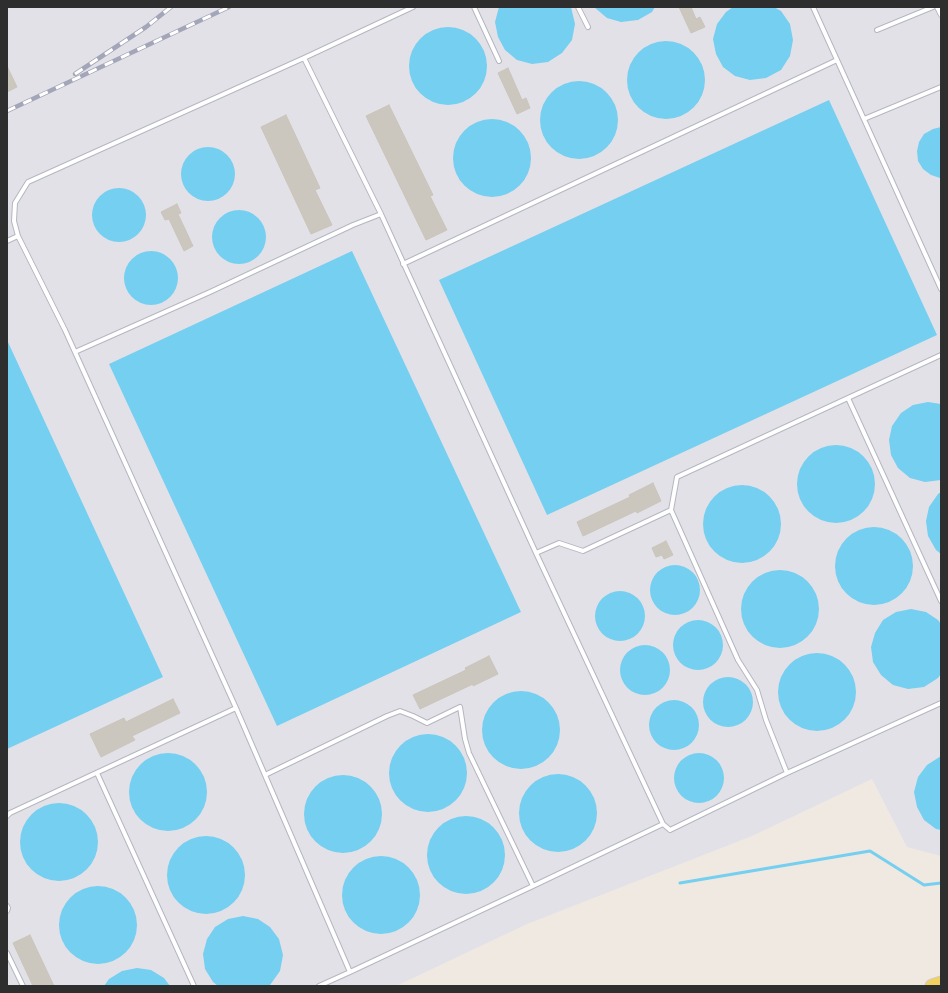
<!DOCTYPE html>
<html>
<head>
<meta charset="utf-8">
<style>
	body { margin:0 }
	#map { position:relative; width:948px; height:993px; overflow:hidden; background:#efe9e1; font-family:Helvetica,sans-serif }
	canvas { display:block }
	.frame { position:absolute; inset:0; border:8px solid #2e2e2e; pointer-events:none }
</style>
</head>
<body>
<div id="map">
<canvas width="948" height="993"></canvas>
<div class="frame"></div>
</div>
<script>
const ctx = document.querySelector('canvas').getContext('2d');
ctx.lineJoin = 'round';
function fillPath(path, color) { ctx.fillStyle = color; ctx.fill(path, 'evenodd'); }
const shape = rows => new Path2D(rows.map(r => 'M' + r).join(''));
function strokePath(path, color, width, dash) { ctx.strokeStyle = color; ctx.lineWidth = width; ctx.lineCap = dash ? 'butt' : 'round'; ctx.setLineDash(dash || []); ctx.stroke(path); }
const industrial = shape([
	[7,7,941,7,941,856,907,847,872,779,752,836,527,924,396,986,7,986]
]);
const water = shape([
	[499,7,571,7,575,24,572,40,562,53,548,62,532,64,517,60,505,50,498,37,495,22],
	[594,7,655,7,652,12,638,20,621,22,607,18],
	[733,7,774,7,781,11,790,24,793,40,790,56,781,70,766,78,750,80,735,76,723,67,716,54,713,39,717,24,726,12],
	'409 66a39 39 0 1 1 78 0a39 39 0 1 1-78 0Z',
	'627 80a39 39 0 1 1 78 0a39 39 0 1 1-78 0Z',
	'540 120a39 39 0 1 1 78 0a39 39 0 1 1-78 0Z',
	[829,100,937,335,547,515,439,280],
	'453 158a39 39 0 1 1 78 0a39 39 0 1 1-78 0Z',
	[941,127,941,178,940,178,931,175,923,169,918,161,917,151,919,142,924,134,933,129],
	'181 174a27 27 0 1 1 54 0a27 27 0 1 1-54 0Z',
	'92 215a27 27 0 1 1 54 0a27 27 0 1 1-54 0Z',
	'212 237a27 27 0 1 1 54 0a27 27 0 1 1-54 0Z',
	[352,251,521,612,277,726,109,364],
	'124 278a27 27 0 1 1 54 0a27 27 0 1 1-54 0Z',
	[7,340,163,677,7,749],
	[928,402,941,404,941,480,925,482,910,478,898,468,891,455,889,440,892,426,901,413,913,405],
	'797 484a39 39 0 1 1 78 0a39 39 0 1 1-78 0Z',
	'703 524a39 39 0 1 1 78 0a39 39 0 1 1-78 0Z',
	[941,492,941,554,936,550,928,536,926,521,929,507,938,494],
	'835 566a39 39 0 1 1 78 0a39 39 0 1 1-78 0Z',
	'650 590a25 25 0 1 1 50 0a25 25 0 1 1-50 0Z',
	'741 609a39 39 0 1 1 78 0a39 39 0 1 1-78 0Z',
	'595 616a25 25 0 1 1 50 0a25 25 0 1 1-50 0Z',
	[911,609,926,612,938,620,941,624,941,674,938,678,924,687,908,689,893,685,881,675,873,662,871,647,875,633,883,620,896,612],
	'673 645a25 25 0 1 1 50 0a25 25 0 1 1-50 0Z',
	'620 670a25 25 0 1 1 50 0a25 25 0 1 1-50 0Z',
	'778 692a39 39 0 1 1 78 0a39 39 0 1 1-78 0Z',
	'703 702a25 25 0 1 1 50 0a25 25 0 1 1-50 0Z',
	'482 730a39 39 0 1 1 78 0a39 39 0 1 1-78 0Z',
	'649 725a25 25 0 1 1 50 0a25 25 0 1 1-50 0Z',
	'389 773a39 39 0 1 1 78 0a39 39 0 1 1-78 0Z',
	'129 792a39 39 0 1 1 78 0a39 39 0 1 1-78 0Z',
	'674 778a25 25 0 1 1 50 0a25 25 0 1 1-50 0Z',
	[941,756,941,830,936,829,924,820,917,807,914,792,918,777,927,765],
	'519 813a39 39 0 1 1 78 0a39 39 0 1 1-78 0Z',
	'304 814a39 39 0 1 1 78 0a39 39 0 1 1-78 0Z',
	'20 842a39 39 0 1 1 78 0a39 39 0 1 1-78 0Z',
	'427 855a39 39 0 1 1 78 0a39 39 0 1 1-78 0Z',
	'167 875a39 39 0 1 1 78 0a39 39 0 1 1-78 0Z',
	'342 895a39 39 0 1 1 78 0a39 39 0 1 1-78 0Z',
	'59 925a39 39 0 1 1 78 0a39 39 0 1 1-78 0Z',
	[243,916,258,919,270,927,279,939,283,955,280,971,270,985,268,986,218,986,213,982,205,969,203,954,207,939,215,927,228,919],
	[137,968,151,970,164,978,170,986,104,986,109,979,122,971]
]);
const stream = shape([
	[680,883,870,851,924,885,941,883]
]);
const building = shape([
	[679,7,691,7,696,19,700,17,705,27,691,33,679,7],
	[7,66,17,87,7,92,7,66],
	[508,68,522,100,526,98,530,108,517,114,498,73,508,68],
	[389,105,433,195,430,196,447,230,426,240,366,116,389,105],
	[286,115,320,188,315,190,332,225,311,234,261,127,286,115],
	[177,204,181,213,178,214,193,246,184,251,169,219,165,220,161,212,177,204],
	[653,483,661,501,637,513,636,511,583,536,577,522,630,497,629,495,653,483],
	[666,541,673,555,664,559,662,555,656,557,652,548,666,541],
	[489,656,498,674,473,686,473,684,420,709,413,695,466,670,465,668,489,656],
	[173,699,180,713,132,736,135,740,101,757,90,734,124,718,126,722,173,699],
	[30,935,54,986,33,986,13,943,30,935]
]);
const lane = shape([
	[474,7,499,61],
	[578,7,588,27],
	[813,7,941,289],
	[937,7,941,15],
	[877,30,933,7],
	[304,58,381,214,536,553,663,824,533,886,350,972],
	[864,119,941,87],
	[7,241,18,236],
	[403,264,837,60],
	[75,352,210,292,353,225,381,214],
	[848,398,941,601],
	[671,510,738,660,757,690,766,720,787,773],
	[536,553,559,543,583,551,671,510,677,477,941,355],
	[97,773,194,986],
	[265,775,387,716,400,711,413,716,427,723,460,707,465,739,469,753,533,886],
	[7,816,10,813,236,708],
	[663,824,670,830,787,773,941,703],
	[7,906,8,908,7,911],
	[7,953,23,986],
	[319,986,350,972,236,708,65,330,18,236,14,221,15,203,28,182,304,58,413,7]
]);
const primary = shape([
	[932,986,941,983]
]);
const rail = shape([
	[75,74,146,27,171,7],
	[7,111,229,7]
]);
fillPath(industrial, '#e3e1e8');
fillPath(water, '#75cff0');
strokePath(stream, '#75cff0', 3);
fillPath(building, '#cbc7bf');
strokePath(building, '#cbc5ba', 1);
strokePath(lane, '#b4b7c1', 6);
strokePath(primary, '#c9c9c9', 15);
strokePath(lane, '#fff', 4);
strokePath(primary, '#f2d163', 13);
strokePath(rail, '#a3a6b8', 4.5);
strokePath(rail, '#fff', 3, [9]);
</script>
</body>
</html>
